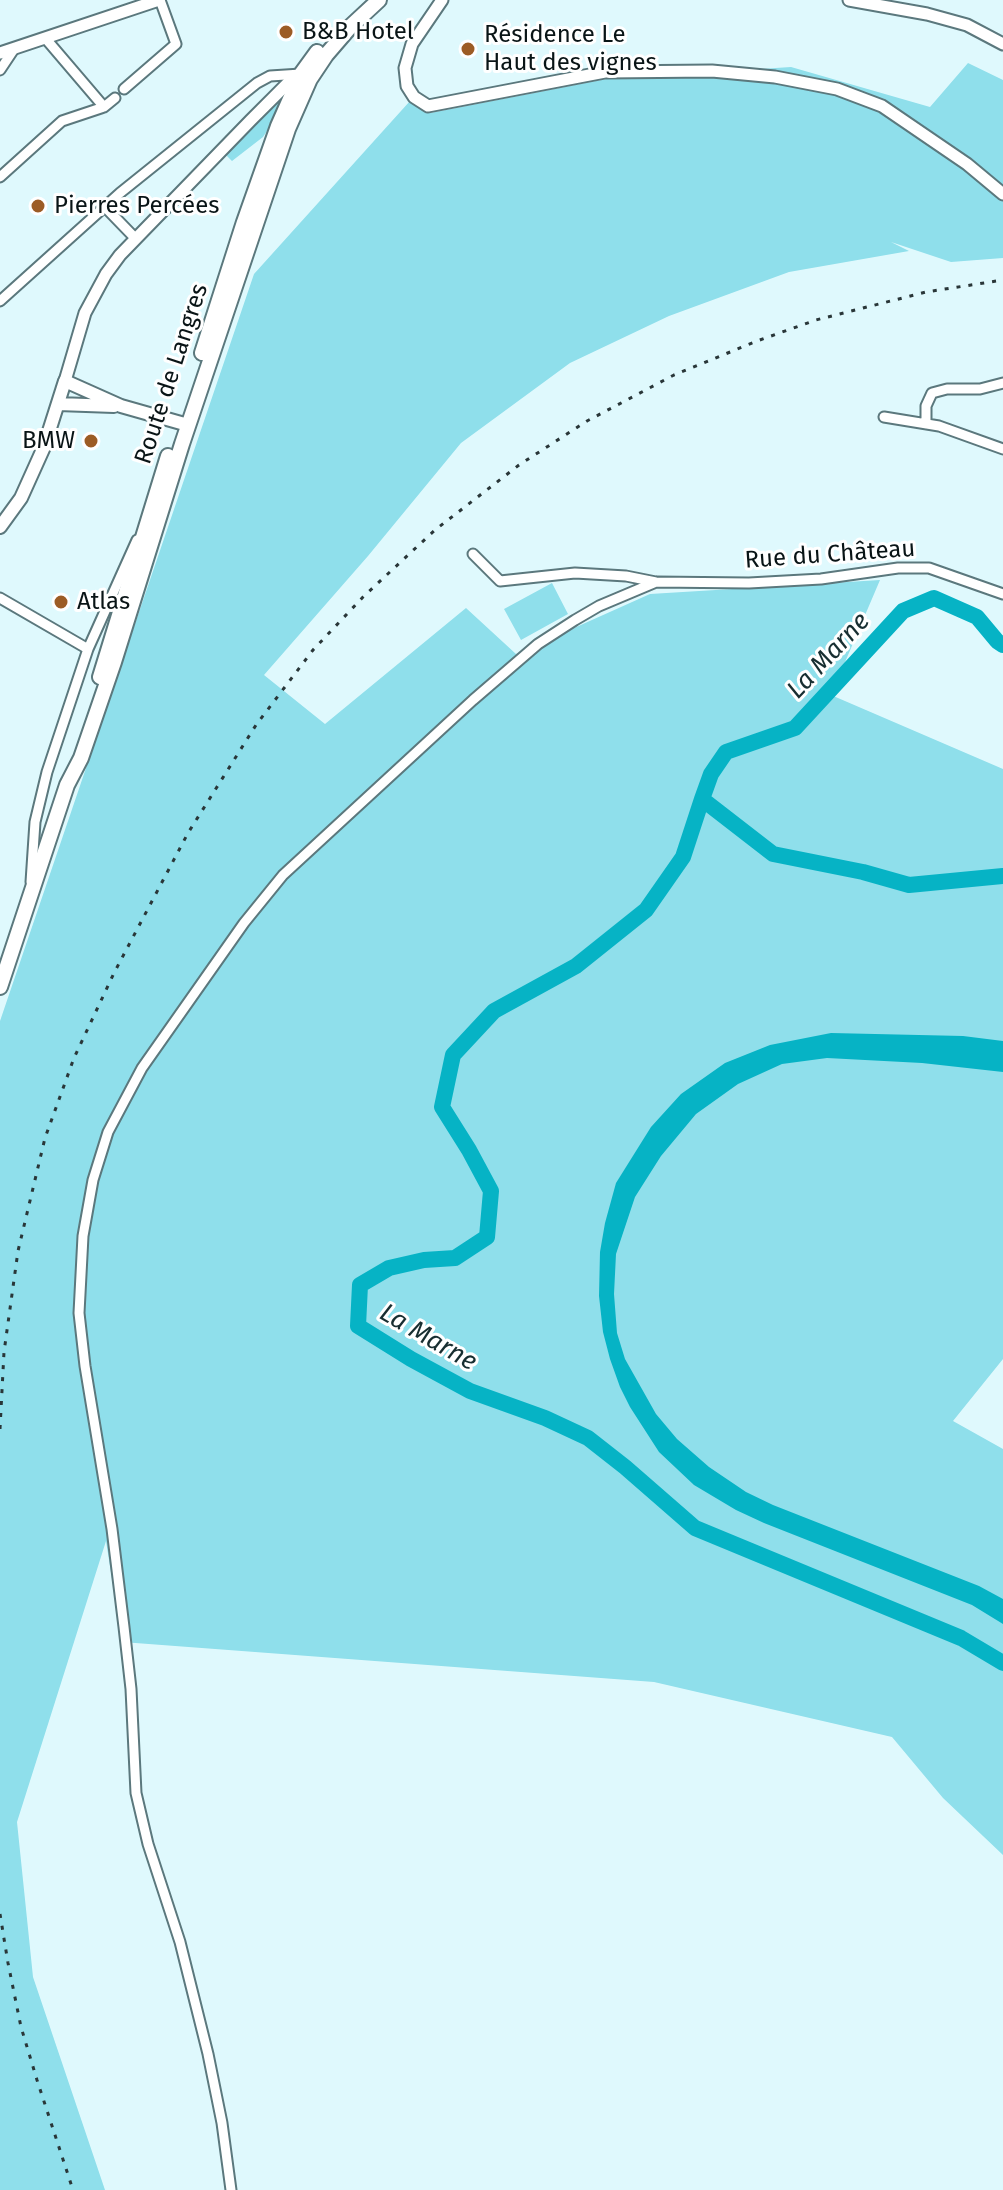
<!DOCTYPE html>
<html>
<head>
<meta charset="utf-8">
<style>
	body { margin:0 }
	canvas { display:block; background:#dff9fd }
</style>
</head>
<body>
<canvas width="1003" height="2190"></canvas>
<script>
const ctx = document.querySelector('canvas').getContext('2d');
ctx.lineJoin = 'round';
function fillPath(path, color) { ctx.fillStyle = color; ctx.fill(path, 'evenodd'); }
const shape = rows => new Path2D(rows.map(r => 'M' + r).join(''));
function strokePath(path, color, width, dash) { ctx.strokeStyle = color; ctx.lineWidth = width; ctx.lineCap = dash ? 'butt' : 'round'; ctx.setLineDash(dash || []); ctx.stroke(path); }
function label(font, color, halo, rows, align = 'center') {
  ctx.font = font + ' "Fira Sans",sans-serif'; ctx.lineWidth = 6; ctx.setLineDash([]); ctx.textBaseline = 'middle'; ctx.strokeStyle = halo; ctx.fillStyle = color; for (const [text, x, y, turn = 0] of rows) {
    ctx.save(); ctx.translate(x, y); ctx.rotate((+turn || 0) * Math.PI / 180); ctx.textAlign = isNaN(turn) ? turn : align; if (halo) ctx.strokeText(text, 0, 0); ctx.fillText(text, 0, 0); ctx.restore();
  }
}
const green = shape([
	[968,63,1003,80,1003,258,951,262,891,242,909,251,789,272,669,316,570,363,461,443,368,556,264,675,325,724,466,608,516,654,650,594,880,580,831,695,1003,769,1003,1359,953,1421,1003,1449,1003,1855,943,1798,892,1737,654,1682,122,1642,106,1541,17,1822,33,1977,105,2190,0,2190,0,1021,254,274,410,101,430,113,606,79,791,67,930,107],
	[286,89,279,113,263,137,232,161,226,155,261,113],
	[552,583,568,614,521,640,504,609]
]);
const water = shape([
	[831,1033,963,1036,1003,1041,1003,1072,922,1063,827,1058,782,1064,738,1084,696,1114,661,1156,635,1197,616,1254,614,1294,617,1333,625,1359,656,1414,677,1439,709,1467,746,1492,773,1505,979,1586,1003,1599,1003,1624,972,1605,764,1523,736,1510,694,1485,659,1452,630,1407,620,1387,610,1359,603,1332,599,1296,600,1252,605,1223,616,1183,651,1127,681,1094,725,1063,770,1045]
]);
const river = shape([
	[702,799,711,774,726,752,795,728,903,611,934,598,977,617,997,641,1003,645],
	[1003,876,909,885,863,872,773,854,702,799,683,857,646,910,576,966,494,1011,453,1055,442,1107,469,1150,491,1191,487,1237,455,1258,424,1260,389,1268,360,1285,358,1326,411,1359,470,1391,545,1418,588,1438,625,1467,695,1528,961,1638,1003,1663]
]);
const minor = shape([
	[46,39,104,107],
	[0,70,14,49],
	[124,89,176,44,160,0],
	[0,177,62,121,104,107,115,98],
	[105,207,136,239],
	[0,301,120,193,257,83,270,76,301,74],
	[884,417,939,426,1003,449],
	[926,424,926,406,932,393,947,389,980,389,1003,383],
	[473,554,500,581,575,573,626,576,656,582,749,583,821,579,898,568,929,568,1003,594],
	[0,598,88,649],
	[31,882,35,822,47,772,88,649,137,540],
	[231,2190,222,2123,208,2054,180,1942,148,1844,136,1793,131,1689,124,1627,112,1529,85,1366,79,1313,83,1236,93,1180,108,1132,142,1068,244,923,283,875,473,700,538,644,575,620,599,606,656,582]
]);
const tertiary = shape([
	[442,0,412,44,405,68,407,86,414,97,428,106,605,72,712,71,775,77,837,89,882,106,967,164,1003,194],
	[849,0,927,14,967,25,1003,44],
	[0,53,159,0],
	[65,381,85,313,106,274,120,255,251,120,289,82,301,74]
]);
const secondary = shape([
	[58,404,114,406],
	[0,527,21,498,44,447,65,381,121,406,188,425]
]);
const primary = shape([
	[202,353,244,222,278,126,301,74,317,52],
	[100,677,168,456],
	[0,987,67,785,81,758,114,662,182,444,288,129,310,79,326,55,351,26,379,0]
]);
const rail = shape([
	[0,1429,4,1352,18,1251,45,1138,74,1058,114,973,188,833,256,725,313,650,363,597,435,530,519,465,587,421,674,375,757,341,816,320,926,292,1003,280],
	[0,1914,8,1963,21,2027,37,2080,73,2190]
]);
const markers = [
	[286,32,8,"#9c5c25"],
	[468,49,8,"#9c5c25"],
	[38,206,8,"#9c5c25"],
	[91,441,8,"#9c5c25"],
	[61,602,8,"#9c5c25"]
];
const poiNames = [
	["B&B Hotel",302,32],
	["Résidence Le",484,35],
	["Haut des vignes",484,63],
	["Pierres Percées",54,206],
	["BMW",75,441,"right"],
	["Atlas",77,602]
];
const streetNames = [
	["Route de Langres",172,374,-72],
	["Rue du Château",830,555,-4]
];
const waterNames = [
	["La Marne",829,656,-47],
	["La Marne",428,1338,30]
];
fillPath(green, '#8fdfeb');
fillPath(water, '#06b3c5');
strokePath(river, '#06b3c5', 16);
strokePath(minor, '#5b787d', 13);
strokePath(tertiary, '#5b787d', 15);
strokePath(secondary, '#5b787d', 16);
strokePath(primary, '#5b787d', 18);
strokePath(minor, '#fff', 9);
strokePath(tertiary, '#fff', 11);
strokePath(secondary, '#fff', 12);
strokePath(primary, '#fff', 14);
strokePath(rail, '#293638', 3, [4, 8]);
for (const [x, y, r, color] of markers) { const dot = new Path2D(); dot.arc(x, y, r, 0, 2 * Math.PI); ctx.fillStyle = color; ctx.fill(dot); strokePath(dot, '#fff', 3); }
label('24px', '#091416', '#fff', poiNames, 'left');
label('24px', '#091416', '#fff', streetNames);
label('italic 26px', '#172e31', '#fff', waterNames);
</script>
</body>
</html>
